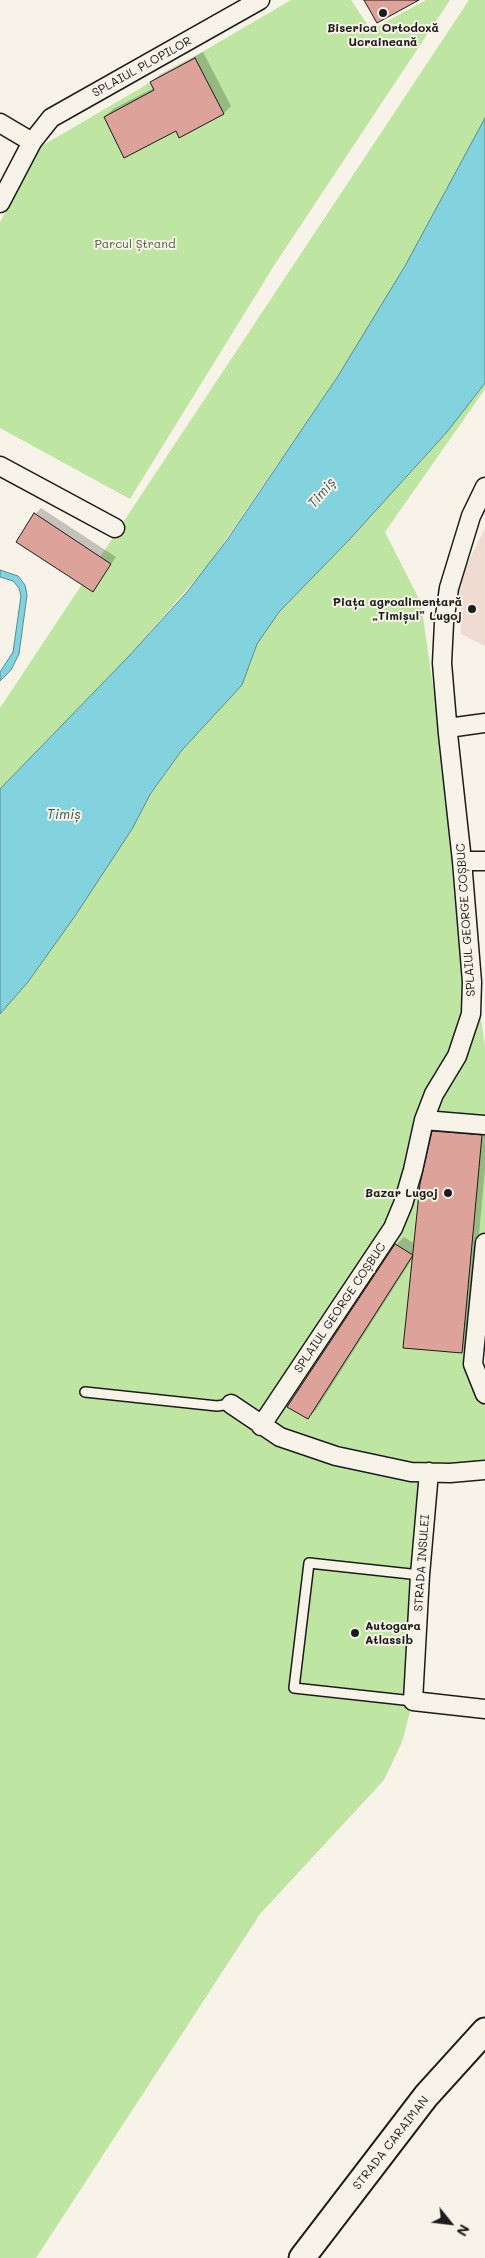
<!DOCTYPE html>
<html>
<head>
<meta charset="utf-8">
<style>
	body { margin:0 }
	#map { position:relative; width:485px; height:2258px; overflow:hidden; background:#f7f3e8; font-family:Mali,sans-serif }
	canvas { display:block }
	.north { position:absolute; left:425px; top:2198px; width:50px; height:50px; -webkit-text-stroke:4px #f7f3e8; paint-order:stroke; rotate:119deg; font-size:14px; font-weight:700; line-height:20px; text-align:center; color:#1c1c1c }
	.north::after { content:''; display:block; margin:auto; width:18px; height:22px; background:#1c1c1c; clip-path:polygon(50% 0,100% 100%,50% 72%,0 100%) }
</style>
</head>
<body>
<div id="map">
<canvas width="485" height="2258"></canvas>
<div class="north">N</div>
</div>
<script>
const ctx = document.querySelector('canvas').getContext('2d');
ctx.lineJoin = 'round';
function fillPath(path, color) { ctx.fillStyle = color; ctx.fill(path, 'evenodd'); }
const shape = rows => new Path2D(rows.map(r => 'M' + r).join(''));
function strokePath(path, color, width, dash) { ctx.strokeStyle = color; ctx.lineWidth = width; ctx.lineCap = dash ? 'butt' : 'round'; ctx.setLineDash(dash || []); ctx.stroke(path); }
function label(font, color, halo, rows, align = 'center') {
  ctx.font = font + ' Mali,sans-serif'; ctx.lineWidth = 4; ctx.setLineDash([]); ctx.textBaseline = 'middle'; ctx.strokeStyle = halo; ctx.fillStyle = color; for (const [text, x, y, turn = 0] of rows) {
    ctx.save(); ctx.translate(x, y); ctx.rotate((+turn || 0) * Math.PI / 180); ctx.textAlign = isNaN(turn) ? turn : align; if (halo) ctx.strokeText(text, 0, 0); ctx.fillText(text, 0, 0); ctx.restore();
  }
}
const built = shape([
	[485,528,485,646,461,634,458,583]
]);
const green = shape([
	[291,0,351,0,371,30,426,0,450,0,275,264,130,499,0,428,0,222,40,147],
	[469,0,485,0,485,118,405,266,338,376,209,564,129,656,0,789,0,708],
	[485,383,485,389,385,532,421,603,485,1046,485,1243,473,1364,485,1394,485,1468,429,1472,413,1701,402,1742,384,1780,260,1914,36,2258,0,2258,0,1014,28,982,75,916,132,829,151,794,182,750,242,685,257,644,279,612,349,540,447,432]
]);
const water = shape([
	[485,118,485,383,447,432,349,540,279,612,257,644,242,685,182,750,151,793,132,829,75,916,28,982,0,1014,0,789,129,656,187,592,227,540,338,376,405,266,485,118],
	[0,570,18,576,25,585,27,595,19,654,11,670,0,681,0,672,13,652,21,596,19,588,13,581,0,577,0,570]
]);
const shadow = shape([
	[203,52,231,106,224,113,176,129,105,117,113,109,154,88,151,82,159,75],
	[41,508,116,557,93,591,35,514],
	[441,1124,485,1128,485,1169,469,1344,461,1352,414,1256,316,1410,308,1418,288,1406,396,1245,404,1237,415,1244,434,1132]
]);
const building = shape([
	[364,0,419,0,377,23,364,0],
	[195,58,224,114,179,138,176,131,124,158,104,117,154,90,150,82,195,58],
	[34,513,111,564,93,592,16,542,34,513],
	[432,1131,482,1135,462,1353,403,1348,420,1184,432,1131],
	[395,1244,413,1255,308,1419,287,1407,395,1244]
]);
const service = shape([
	[85,1392,217,1406,231,1404],
	[413,1701,294,1688,309,1563,420,1575]
]);
const minor = shape([
	[0,123,32,142],
	[0,203,32,142,51,118,260,0],
	[0,466,115,528],
	[448,728,485,723],
	[462,861,485,861],
	[424,1120,485,1125],
	[485,1243,473,1364,485,1394],
	[231,1404,280,1437,336,1456,411,1472,450,1473,485,1470],
	[261,1426,393,1228,403,1204,413,1170,424,1120,434,1094,457,1056,471,1014,472,982,462,861,448,734,442,663,444,623,449,588,471,516,485,487],
	[429,1472,420,1575,413,1701,485,1709]
]);
const secondary = shape([
	[302,2258,426,2096,485,2031]
]);
const markers = [
	[383,13,5,"#1c1c1c"],
	[472,609,5,"#1c1c1c"],
	[448,1193,5,"#1c1c1c"],
	[355,1633,5,"#1c1c1c"]
];
const poiNames = [
	["Biserica Ortodoxă",383,28,"center"],
	["Ucraineană",383,42,"center"],
	["Piața agroalimentară",462,602],
	["„Timișul” Lugoj",462,616],
	["Bazar Lugoj",438,1193],
	["Autogara",365,1626,"left"],
	["Atlassib",365,1640,"left"]
];
const streetNames = [
	["SPLAIUL PLOPILOR",142,67,-29],
	["SPLAIUL GEORGE COȘBUC",466,920,-94],
	["SPLAIUL GEORGE COȘBUC",340,1308,-56],
	["STRADA INSULEI",422,1563,-86],
	["STRADA CARAIMAN",391,2143,-52]
];
const parkNames = [
	["Parcul Ștrand",135,244]
];
const waterNames = [
	["Timiș",322,493,-50],
	["Timiș",64,815]
];
fillPath(built, '#efdbd1');
fillPath(green, '#bee6a2');
fillPath(water, '#82d3dd');
strokePath(water, '#598a90', 1);
fillPath(shadow, '#0003');
fillPath(building, '#dda39b');
strokePath(building, '#1c1c1c', 1);
strokePath(service, '#1c1c1c', 12);
strokePath(minor, '#1c1c1c', 21);
strokePath(secondary, '#1c1c1c', 29);
strokePath(service, '#f7f3e8', 9);
strokePath(minor, '#f7f3e8', 18);
strokePath(secondary, '#f7f3e8', 25);
for (const [x, y, r, color] of markers) { const dot = new Path2D(); dot.arc(x, y, r, 0, 2 * Math.PI); ctx.fillStyle = color; ctx.fill(dot); strokePath(dot, '#f7f3e8', 2); }
label('bold 12px', '#1c1c1c', '#f7f3e8', poiNames, 'right');
label('12px', '#1c1c1c', '#f7f3e8', streetNames);
label('12px', '#4d5944', '#f7f3e8', parkNames);
label('italic 14px', '#3b5356', '#f7f3e8', waterNames);
</script>
</body>
</html>
